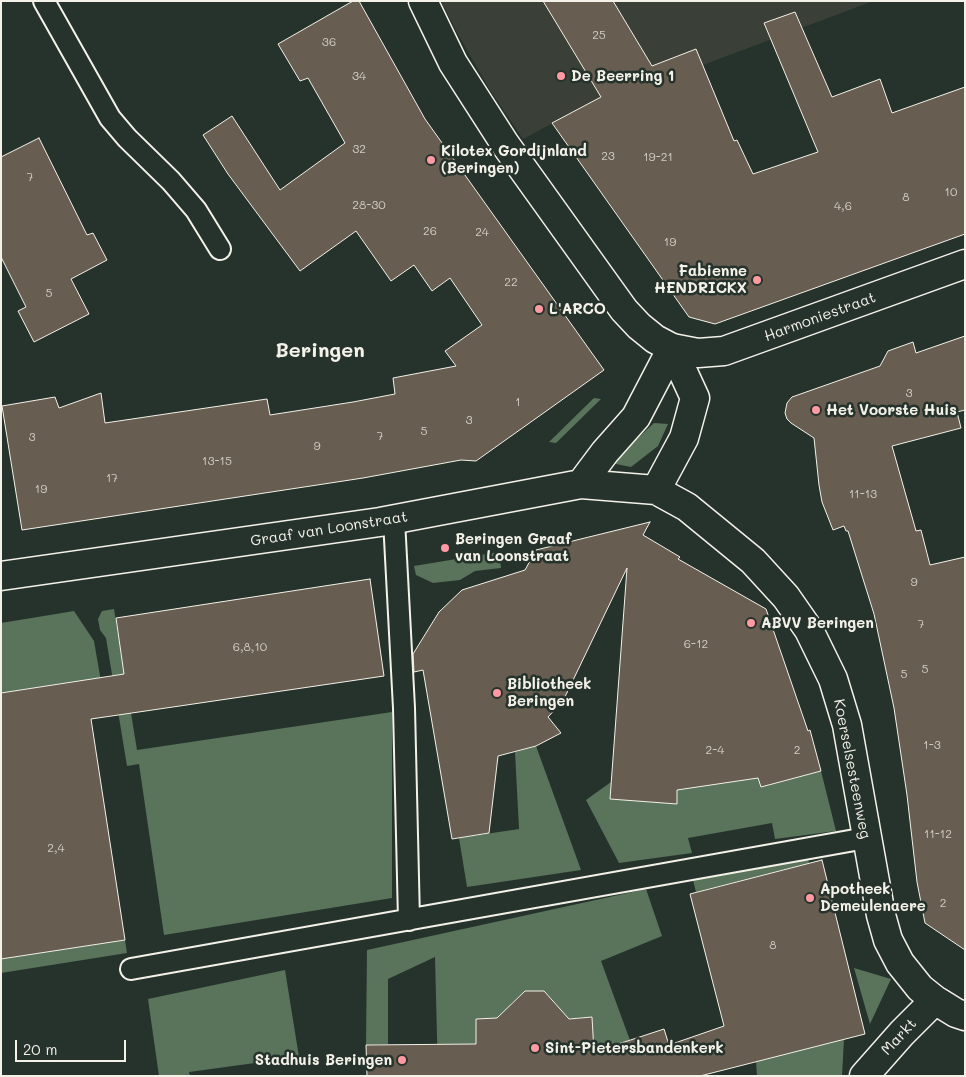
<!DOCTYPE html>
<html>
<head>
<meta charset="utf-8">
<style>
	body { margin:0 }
	#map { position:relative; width:966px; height:1077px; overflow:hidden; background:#26332d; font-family:Mali,sans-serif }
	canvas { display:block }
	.frame { position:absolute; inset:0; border:2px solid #f4f1e8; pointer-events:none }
	.scale { position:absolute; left:15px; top:1040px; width:111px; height:22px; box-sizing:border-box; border:2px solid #f4f1e8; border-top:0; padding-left:6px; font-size:15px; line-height:18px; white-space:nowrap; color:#f4f1e8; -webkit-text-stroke:4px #26332d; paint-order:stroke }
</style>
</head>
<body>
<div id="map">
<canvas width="966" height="1077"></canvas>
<div class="frame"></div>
<div class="scale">20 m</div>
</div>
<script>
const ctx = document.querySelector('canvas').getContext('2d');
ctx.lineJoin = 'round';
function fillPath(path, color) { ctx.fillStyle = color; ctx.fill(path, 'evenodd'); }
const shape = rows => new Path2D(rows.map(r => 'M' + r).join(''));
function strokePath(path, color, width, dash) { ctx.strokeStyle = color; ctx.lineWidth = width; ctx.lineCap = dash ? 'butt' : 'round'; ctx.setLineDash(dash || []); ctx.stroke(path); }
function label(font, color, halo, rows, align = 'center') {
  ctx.font = font + ' Mali,sans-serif'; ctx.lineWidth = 5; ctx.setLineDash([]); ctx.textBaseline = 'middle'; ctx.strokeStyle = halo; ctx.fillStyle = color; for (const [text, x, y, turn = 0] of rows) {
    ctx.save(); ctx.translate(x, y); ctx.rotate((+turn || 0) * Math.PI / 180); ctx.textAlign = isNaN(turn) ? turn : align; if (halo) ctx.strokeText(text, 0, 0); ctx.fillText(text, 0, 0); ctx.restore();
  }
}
const built = shape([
	[441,1,873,1,703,65,663,84,601,97,523,139,490,90,459,36]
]);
const green = shape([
	[594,398,601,399,556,443,549,442],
	[654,423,668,424,658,446,631,467,611,463],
	[499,552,501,568,475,571,460,580,433,583,416,575,414,566],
	[114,609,137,750,392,712,392,898,164,935,139,764,127,766,106,638,100,630,98,619,102,611],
	[74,611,94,641,104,699,85,680,1,693,1,623],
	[536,746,581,870,467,887,459,838,519,829,515,752],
	[755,766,761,787,821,771,836,831,775,839,772,823,688,838,692,853,619,863,586,800,611,782,610,799,677,803,677,786],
	[807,855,809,863,696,892,693,880],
	[646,889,662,936,601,961,643,1076,595,1076,592,1017,559,1019,557,1005,544,991,525,991,511,1004,511,1018,476,1019,477,1076,438,1076,435,957,388,979,388,1044,366,1045,367,950],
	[125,940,127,953,1,973,1,959],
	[854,968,891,979,870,1024],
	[285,970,299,1057,189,1072,190,1076,159,1076,148,999],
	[844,1039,842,1076,757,1076,756,1061]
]);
const building = shape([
	[353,1,359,1,425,119,604,370,476,461,461,460,363,478,22,530,2,406,55,397,59,408,101,393,105,423,267,399,270,415,353,402,395,394,393,378,456,366,445,351,482,325,450,278,432,291,414,265,391,281,356,231,300,271,228,174,203,135,232,116,280,190,345,143,308,78,300,81,278,44,353,1],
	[543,1,613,1,652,66,696,49,734,141,737,140,753,174,818,152,764,23,795,12,832,97,880,79,892,113,965,87,965,234,715,324,689,317,552,123,601,97,543,1],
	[39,138,87,235,93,233,107,260,71,279,89,314,34,342,18,311,26,307,1,257,1,157,39,138],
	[965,336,965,410,957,412,961,428,892,446,916,531,921,530,930,565,965,557,965,950,925,923,917,882,907,795,894,708,874,614,848,531,846,531,844,526,833,530,822,502,819,485,814,438,791,423,787,419,785,413,787,403,792,397,880,366,888,351,913,342,916,353,965,336],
	[650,522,643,535,680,557,678,559,766,609,808,731,810,730,821,771,761,787,758,778,677,790,677,804,610,799,627,568,563,701,548,717,561,733,536,746,498,756,489,833,452,839,423,670,414,672,413,654,439,612,462,590,525,570,536,550,650,522],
	[370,579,384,676,91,719,125,940,1,959,1,693,124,674,116,618,370,579],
	[822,860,865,1034,700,1076,367,1076,366,1045,476,1044,476,1019,497,1018,525,991,544,991,569,1019,592,1017,594,1052,664,1029,669,1045,724,1026,690,894,822,860]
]);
const lane = shape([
	[44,1,110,118,127,138,171,181,196,210,220,249],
	[394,520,404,708,409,920],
	[131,969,866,838]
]);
const street = shape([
	[581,484,605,452,636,417,672,348],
	[656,490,684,438,695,398,672,348],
	[1,576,380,522,581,484,656,490,687,507,753,561,786,597,809,630,833,679,847,725,881,915,888,940,900,963,920,988,935,1000,956,1013,965,1016],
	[864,1076,902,1033,935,1000]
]);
const secondary = shape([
	[423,1,453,63,505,144,606,285,624,310,639,326,655,339,672,348,698,353,724,351,965,264]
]);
const markers = [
	[561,76,5,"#ff9aa2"],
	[431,160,5,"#ff9aa2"],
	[757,280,5,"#ff9aa2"],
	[539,309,5,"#ff9aa2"],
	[816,410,5,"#ff9aa2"],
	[445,548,5,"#ff9aa2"],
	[751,623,5,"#ff9aa2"],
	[497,693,5,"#ff9aa2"],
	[810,898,5,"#ff9aa2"],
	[535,1048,5,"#ff9aa2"],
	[402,1060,5,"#ff9aa2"]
];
const numberNames = [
	["25",599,35],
	["36",329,42],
	["34",359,76],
	["32",359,149],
	["23",608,156],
	["19-21",658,157],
	["7",30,177],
	["10",951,192],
	["8",906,197],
	["28-30",369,205],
	["4,6",843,206],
	["26",430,231],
	["24",482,232],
	["19",670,242],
	["22",511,282],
	["5",49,293],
	["3",909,393],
	["1",518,402],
	["3",469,420],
	["5",424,431],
	["7",380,436],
	["3",32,437],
	["9",317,446],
	["13-15",217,461],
	["17",112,478],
	["19",41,489],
	["11-13",863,494],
	["9",914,582],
	["7",921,624],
	["6-12",696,644],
	["6,8,10",250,647],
	["5",925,669],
	["5",904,674],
	["1-3",932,745],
	["2-4",715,750],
	["2",797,750],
	["11-12",938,834],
	["2,4",56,848],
	["2",943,903],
	["8",773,945]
];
const poiNames = [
	["De Beerring 1",571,76],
	["Kilotex Gordijnland",441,151],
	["(Beringen)",441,168],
	["Fabienne",747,271,"right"],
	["HENDRICKX",747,288,"right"],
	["L'ARCO",549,309],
	["Het Voorste Huis",826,410],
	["Beringen Graaf",455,539],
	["van Loonstraat",455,556],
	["ABVV Beringen",761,623],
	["Bibliotheek",507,684],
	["Beringen",507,701],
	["Apotheek",820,889],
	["Demeulenaere",820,906],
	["Sint-Pietersbandenkerk",545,1048],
	["Stadhuis Beringen",392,1060,"right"]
];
const streetNames = [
	["Harmoniestraat",820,317,-20],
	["Graaf van Loonstraat",329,529,-9],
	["Koerselsesteenweg",852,769,79],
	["Markt",899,1037,-47]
];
const districtNames = [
	["Beringen",320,351]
];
fillPath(built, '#3a4038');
fillPath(green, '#59745a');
fillPath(building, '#675e51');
strokePath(building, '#f4f1e8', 1);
strokePath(lane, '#f4f1e8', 24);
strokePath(street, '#f4f1e8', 31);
strokePath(secondary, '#f4f1e8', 31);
strokePath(lane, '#26332d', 20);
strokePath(street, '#26332d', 28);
strokePath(secondary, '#26332d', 28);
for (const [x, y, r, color] of markers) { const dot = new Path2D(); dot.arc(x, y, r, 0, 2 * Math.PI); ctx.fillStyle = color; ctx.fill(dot); strokePath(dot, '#26332d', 2); }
label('12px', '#d1ccc2', null, numberNames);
label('bold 15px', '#f4f1e8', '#26332d', poiNames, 'left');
label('15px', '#f4f1e8', '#26332d', streetNames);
label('bold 20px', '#f4f1e8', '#26332d', districtNames);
</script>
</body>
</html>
